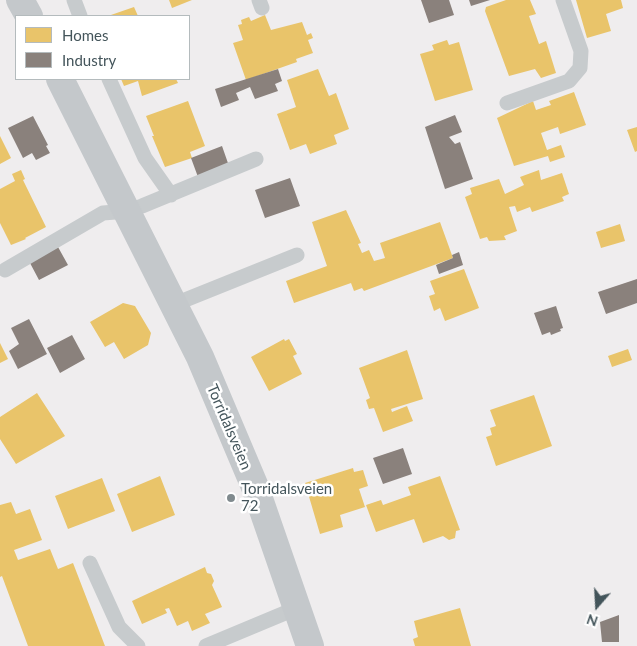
<!DOCTYPE html>
<html>
<head>
<meta charset="utf-8">
<style>
	body { margin:0 }
	#map { position:relative; width:637px; height:646px; overflow:hidden; background:#efedee; font-family:Lato,sans-serif }
	canvas { display:block }
	.legend { position:absolute; left:15px; top:15px; width:175px; height:65px; box-sizing:border-box; background:#fff; border:1px solid #b4bbbd; margin:0; padding:6px 9px; list-style:none; font-size:15px; color:#44555b }
	.legend li { display:flex; align-items:center; gap:10px; height:25px }
	.legend b { width:25px; border:1px solid #b4bbbd }
	.north { position:absolute; left:572px; top:581px; width:50px; height:50px; -webkit-text-stroke:4px #fff; paint-order:stroke; rotate:199deg; font-size:14px; font-weight:700; line-height:20px; text-align:center; color:#44555b }
	.north::after { content:''; display:block; margin:auto; width:18px; height:22px; background:#44555b; clip-path:polygon(50% 0,100% 100%,50% 72%,0 100%) }
</style>
</head>
<body>
<div id="map">
<canvas width="637" height="646"></canvas>
<ul class="legend">
<li><b style="height:14px;background:#e9c46a"></b>Homes</li>
<li><b style="height:14px;background:#8a817c"></b>Industry</li>
</ul>
<div class="north">N</div>
</div>
<script>
const ctx = document.querySelector('canvas').getContext('2d');
ctx.lineJoin = 'round';
function fillPath(path, color) { ctx.fillStyle = color; ctx.fill(path, 'evenodd'); }
const shape = rows => new Path2D(rows.map(r => 'M' + r).join(''));
function strokePath(path, color, width, dash) { ctx.strokeStyle = color; ctx.lineWidth = width; ctx.lineCap = dash ? 'butt' : 'round'; ctx.setLineDash(dash || []); ctx.stroke(path); }
function label(font, color, halo, rows, align = 'center') {
  ctx.font = font + ' Lato,sans-serif'; ctx.lineWidth = 5; ctx.setLineDash([]); ctx.textBaseline = 'middle'; ctx.strokeStyle = halo; ctx.fillStyle = color; for (const [text, x, y, turn = 0] of rows) {
    ctx.save(); ctx.translate(x, y); ctx.rotate((+turn || 0) * Math.PI / 180); ctx.textAlign = isNaN(turn) ? turn : align; if (halo) ctx.strokeText(text, 0, 0); ctx.fillText(text, 0, 0); ctx.restore();
  }
}
const homes = shape([
	[169,0,192,0,172,8],
	[506,0,530,0,536,14,529,16,539,44,546,41,556,73,541,78,535,69,509,76,485,11,486,7],
	[576,0,621,0,623,8,606,14,611,31,587,38],
	[134,7,138,16,108,16],
	[265,15,271,30,302,22,307,35,311,33,313,38,308,40,313,53,296,59,297,62,246,80,233,43,243,40,238,25,242,24,241,20,249,17,251,21],
	[447,40,449,45,459,42,473,90,435,101,420,54,434,50,432,45],
	[318,69,329,96,336,93,349,129,334,135,337,144,310,154,306,144,290,150,277,114,296,107,287,80],
	[121,79,176,79,178,83,142,96,138,81,124,86],
	[574,92,586,125,560,134,558,127,541,133,547,150,561,145,565,157,550,162,548,156,514,166,497,118,533,101,536,110,551,105,549,101],
	[188,101,205,146,190,152,192,158,165,167,152,136,154,136,146,116],
	[637,127,637,151,635,152,627,130],
	[0,136,11,158,0,164],
	[21,170,25,179,23,180,46,227,25,238,26,239,11,245,0,223,0,189,15,181,12,174],
	[539,170,541,180,562,173,569,194,562,197,564,201,532,212,530,207,517,212,515,206,509,207,517,231,504,236,506,240,489,241,487,237,480,239,465,197,472,194,470,188,499,179,505,194,524,185,520,177],
	[346,210,361,243,358,244,362,253,369,250,374,261,385,258,380,243,440,222,453,258,364,291,362,288,354,291,351,283,294,303,286,281,327,266,312,222],
	[620,224,625,241,601,248,596,232],
	[464,269,479,308,445,321,440,308,434,311,429,296,435,294,430,281],
	[123,303,135,306,151,333,148,345,124,359,114,342,105,347,90,322],
	[284,339,285,341,289,339,297,354,293,356,302,374,269,391,251,357],
	[0,343,8,359,0,363],
	[628,349,632,360,612,367,608,356],
	[407,350,423,399,391,409,392,412,407,406,413,421,383,432,374,408,369,409,366,400,370,398,359,368],
	[37,393,65,436,16,464,0,439,0,417],
	[534,395,552,446,496,466,486,437,492,435,490,428,496,426,490,410],
	[353,468,354,472,363,470,368,486,359,489,365,507,340,515,343,527,320,534,305,483],
	[160,476,175,515,132,532,117,494],
	[440,476,460,530,456,531,455,538,449,540,443,536,423,543,414,519,376,532,366,505,381,500,383,505,411,495,408,487],
	[102,478,115,511,68,529,55,496],
	[11,502,16,514,30,509,42,540,14,550,18,560,50,549,58,569,73,563,105,646,28,646,2,576,0,577,0,505],
	[205,567,207,573,211,574,214,581,212,585,222,607,205,614,210,623,192,631,188,621,177,626,169,608,165,609,167,613,142,624,132,601],
	[460,608,471,646,415,646,413,639,418,637,414,621]
]);
const industry = shape([
	[421,0,449,0,454,15,429,23],
	[469,0,490,0,471,6],
	[278,69,282,81,275,84,278,91,255,99,250,87,236,93,239,100,221,107,215,89],
	[455,115,462,132,449,137,455,144,460,142,473,179,445,189,425,127],
	[33,116,48,145,46,146,50,153,36,160,32,153,23,158,8,128],
	[222,146,229,166,198,177,191,158],
	[290,178,300,206,265,218,255,190],
	[58,247,68,265,39,280,30,263],
	[459,252,463,265,439,274,436,265,453,258,452,255],
	[637,279,637,303,606,314,598,292],
	[556,306,563,328,560,329,561,331,551,335,550,332,542,335,534,313],
	[29,319,47,354,18,369,9,351,19,344,11,328],
	[72,335,85,359,60,373,47,348],
	[403,448,412,474,383,484,373,458],
	[619,615,619,642,602,642,600,622]
]);
const service = shape([
	[74,0,80,16],
	[259,0,262,8],
	[109,79,145,158,171,195],
	[507,103,569,81,580,68,581,51,563,0],
	[5,270,103,213,128,211,142,206,256,159],
	[175,304,297,255],
	[90,563,119,627,138,646],
	[206,646,297,608]
]);
const primary = shape([
	[20,0,29,16],
	[60,79,200,357,255,487,310,646]
]);
const markers = [
	[231,498,5,"#808a8e"]
];
const streetNames = [
	["Torridalsveien",229,427,67]
];
const poiNames = [
	["Torridalsveien",241,489],
	["72",241,506]
];
fillPath(homes, '#e9c46a');
fillPath(industry, '#8a817c');
strokePath(service, '#c7cbcd', 15);
strokePath(primary, '#c4c8cb', 28);
for (const [x, y, r, color] of markers) { const dot = new Path2D(); dot.arc(x, y, r, 0, 2 * Math.PI); ctx.fillStyle = color; ctx.fill(dot); strokePath(dot, '#fff', 2); }
label('15px', '#44555b', '#fff', streetNames);
label('15px', '#44555b', '#fff', poiNames, 'left');
</script>
</body>
</html>
